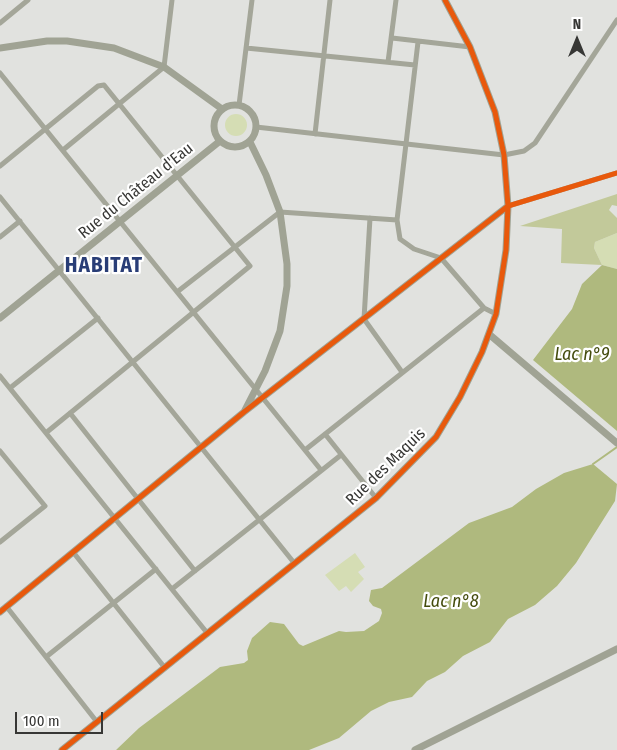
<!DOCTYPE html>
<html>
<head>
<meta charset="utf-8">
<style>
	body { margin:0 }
	#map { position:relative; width:617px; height:750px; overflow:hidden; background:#e1e2df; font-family:"Fira Sans Condensed",sans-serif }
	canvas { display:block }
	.north { position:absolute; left:552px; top:15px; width:50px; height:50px; -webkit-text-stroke:4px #fff; paint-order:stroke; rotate:0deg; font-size:14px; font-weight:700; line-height:20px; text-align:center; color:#373735 }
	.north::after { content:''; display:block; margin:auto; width:18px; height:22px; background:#373735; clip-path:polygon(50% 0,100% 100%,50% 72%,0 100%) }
	.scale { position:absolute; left:15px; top:712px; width:88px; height:22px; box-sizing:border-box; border:2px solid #373735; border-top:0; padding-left:6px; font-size:15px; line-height:18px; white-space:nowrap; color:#373735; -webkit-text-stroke:4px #fff; paint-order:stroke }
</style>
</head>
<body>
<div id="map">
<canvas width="617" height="750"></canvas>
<div class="north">N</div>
<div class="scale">100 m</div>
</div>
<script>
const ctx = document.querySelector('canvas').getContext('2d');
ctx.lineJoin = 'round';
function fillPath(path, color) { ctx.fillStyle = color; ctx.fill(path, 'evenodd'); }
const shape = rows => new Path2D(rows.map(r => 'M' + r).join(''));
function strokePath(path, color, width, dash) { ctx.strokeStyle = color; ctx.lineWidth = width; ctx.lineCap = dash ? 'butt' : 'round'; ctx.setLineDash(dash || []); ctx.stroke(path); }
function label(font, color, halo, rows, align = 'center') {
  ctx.font = font + ' "Fira Sans Condensed",sans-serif'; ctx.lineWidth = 4.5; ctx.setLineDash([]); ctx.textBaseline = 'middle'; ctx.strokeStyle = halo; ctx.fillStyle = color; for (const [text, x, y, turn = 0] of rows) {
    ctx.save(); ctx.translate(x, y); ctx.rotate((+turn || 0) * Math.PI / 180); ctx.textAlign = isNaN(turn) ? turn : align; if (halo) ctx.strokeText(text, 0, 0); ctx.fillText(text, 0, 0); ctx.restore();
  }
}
const green = shape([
	'225 125a11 11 0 1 1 22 0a11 11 0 1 1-22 0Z',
	[617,233,617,269,602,265,594,248,595,242],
	[355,553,365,567,358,572,364,579,351,592,346,586,339,591,325,575]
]);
const forest = shape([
	[617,194,617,206,612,205,609,210,617,218,617,233,595,242,594,248,602,265,561,263,562,229,520,226]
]);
const water = shape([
	[602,265,617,269,617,431,533,360,572,309,582,284],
	[593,464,617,484,615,501,576,563,557,586,535,605,508,619,490,642,463,656,445,672,427,681,412,697,389,702,371,711,339,738,309,750,116,750,139,728,220,667,244,663,248,660,247,651,252,638,270,622,284,624,299,644,303,646,339,631,346,632,364,631,379,621,382,613,381,609,373,606,369,601,371,590,382,588,469,523,512,507,536,489,564,473]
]);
const stream = shape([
	[593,464,617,447]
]);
const street = shape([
	[0,23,28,0],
	[392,38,470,47],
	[418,42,397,220,400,239,414,249,441,258,484,308,496,314],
	[246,48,415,65],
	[388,62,396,0],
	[0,73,321,470],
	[239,105,252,0],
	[256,127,504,155,524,151,535,143,617,20],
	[315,134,330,0],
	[63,150,164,67,172,0],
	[0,166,98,86,104,85,250,266,47,432],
	[0,197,295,564],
	[508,206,617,173],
	[370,218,364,319,402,372],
	[0,237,20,221],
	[177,292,280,212,397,220],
	[0,376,208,634],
	[10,388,98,318],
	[70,413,195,571],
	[325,434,376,498],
	[305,450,484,308],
	[0,451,45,506,0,542],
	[73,552,165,668],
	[172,589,341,455],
	[6,606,97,722],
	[46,657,156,569]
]);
const secondary = shape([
	[0,48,47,41,67,41,114,48,164,67,222,109],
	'214 126a21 21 0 1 1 42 0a21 21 0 1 1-42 0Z',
	[0,318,220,141],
	[490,335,617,443],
	[245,410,265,371,280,331,287,286,287,264,280,212,266,175,250,142],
	[0,612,244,412,508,206],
	[62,750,376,498,436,437,460,397,482,352,496,314,506,250,508,206,504,155,495,112,470,47,445,0],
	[415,750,617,649]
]);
const cycleway = shape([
	[0,612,244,412,508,206,617,173],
	[62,750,376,498,436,437,460,397,482,352,496,314,506,250,508,206,504,155,495,112,470,47,445,0]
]);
const streetNames = [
	["Rue du Château d'Eau",136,191,-39],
	["Rue des Maquis",386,467,-44]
];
const waterNames = [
	["Lac n°9",582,355],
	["Lac n°8",451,602]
];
const districtNames = [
	["HABITAT",104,266]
];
fillPath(green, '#d5ddb4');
fillPath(forest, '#c2c99a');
fillPath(water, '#afb97e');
strokePath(stream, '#afb97e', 2);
strokePath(street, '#a4a699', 5);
strokePath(secondary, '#a0a394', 7);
strokePath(cycleway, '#e8590c', 5);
label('16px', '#373735', '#fff', streetNames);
label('italic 18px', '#444c0d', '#fff', waterNames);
ctx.letterSpacing = '1px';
label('bold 21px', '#293d76', '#fff', districtNames);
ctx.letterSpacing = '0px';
</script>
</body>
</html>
